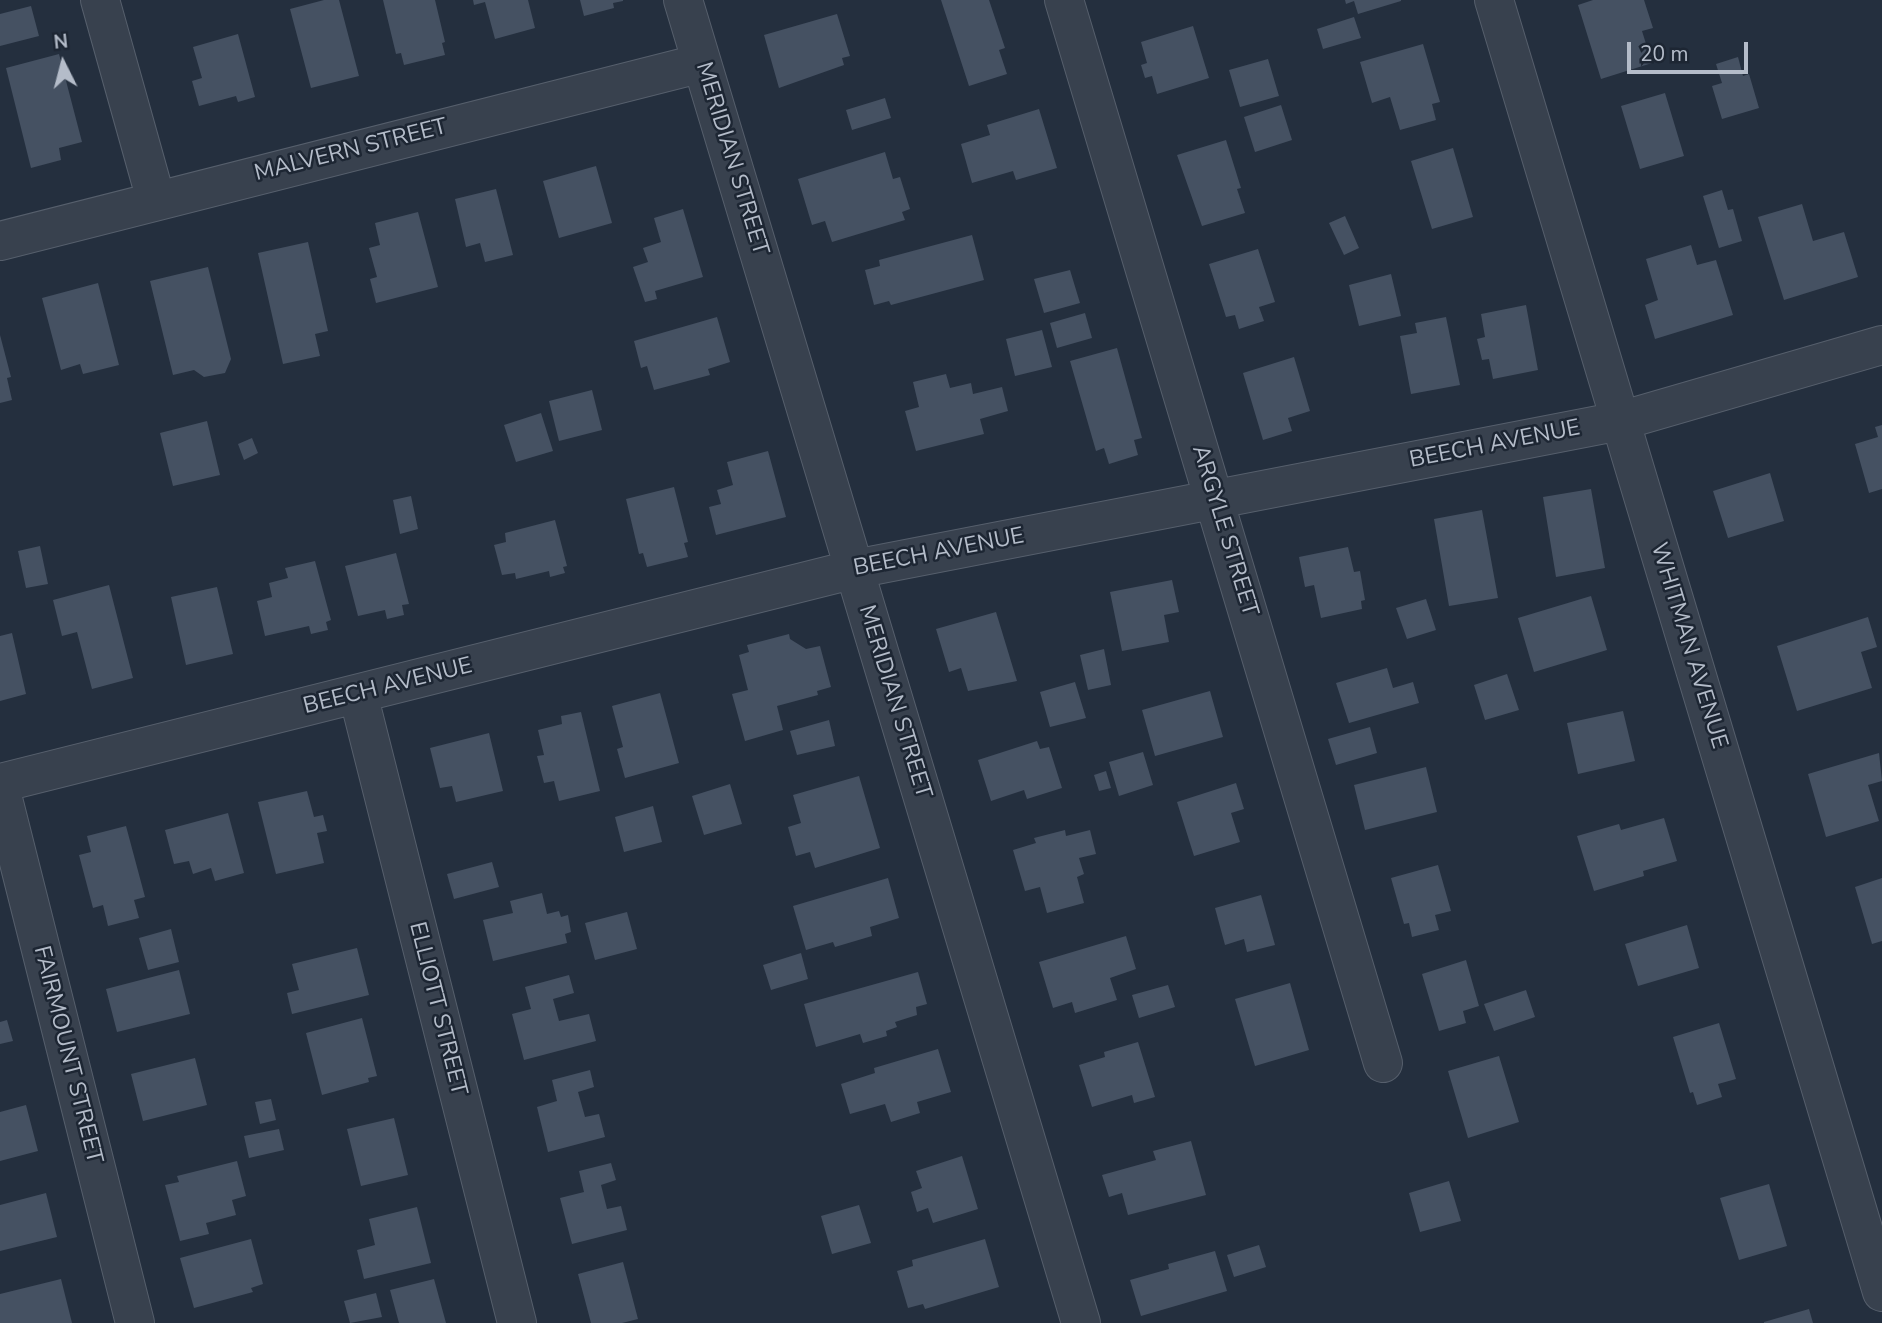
<!DOCTYPE html>
<html>
<head>
<meta charset="utf-8">
<style>
	body { margin:0 }
	#map { position:relative; width:1882px; height:1323px; overflow:hidden; background:#242f3e; font-family:"Nunito Sans",sans-serif }
	canvas { display:block }
	.north { position:absolute; left:28px; top:28px; width:70px; height:70px; -webkit-text-stroke:5px #1d2633; paint-order:stroke; rotate:354deg; font-size:19px; font-weight:700; line-height:28px; text-align:center; color:#b4bcc9 }
	.north::after { content:''; display:block; margin:auto; width:24px; height:32px; background:#b4bcc9; clip-path:polygon(50% 0,100% 100%,50% 72%,0 100%) }
	.scale { position:absolute; left:1627px; top:42px; width:121px; height:32px; box-sizing:border-box; border:4px solid #b4bcc9; border-top:0; padding-left:9px; font-size:21px; line-height:24px; white-space:nowrap; color:#b4bcc9; -webkit-text-stroke:5px #1d2633; paint-order:stroke }
</style>
</head>
<body>
<div id="map">
<canvas width="1882" height="1323"></canvas>
<div class="north">N</div>
<div class="scale">20 m</div>
</div>
<script>
const ctx = document.querySelector('canvas').getContext('2d');
ctx.lineJoin = 'round';
function fillPath(path, color) { ctx.fillStyle = color; ctx.fill(path, 'evenodd'); }
const shape = rows => new Path2D(rows.map(r => 'M' + r).join(''));
function strokePath(path, color, width, dash) { ctx.strokeStyle = color; ctx.lineWidth = width; ctx.lineCap = dash ? 'butt' : 'round'; ctx.setLineDash(dash || []); ctx.stroke(path); }
function label(font, color, halo, rows, align = 'center') {
  ctx.font = font + ' "Nunito Sans",sans-serif'; ctx.lineWidth = 5; ctx.setLineDash([]); ctx.textBaseline = 'middle'; ctx.strokeStyle = halo; ctx.fillStyle = color; for (const [text, x, y, turn = 0] of rows) {
    ctx.save(); ctx.translate(x, y); ctx.rotate((+turn || 0) * Math.PI / 180); ctx.textAlign = isNaN(turn) ? turn : align; if (halo) ctx.strokeText(text, 0, 0); ctx.fillText(text, 0, 0); ctx.restore();
  }
}
const building = shape([
	[324,0,339,0,359,76,311,88,290,9],
	[383,0,435,0,445,42,442,43,445,55,404,65,401,53,396,54],
	[473,0,528,0,535,28,495,39,485,2,474,5],
	[580,0,623,0,623,1,613,3,614,8,584,16],
	[941,0,989,0,1005,48,999,50,1007,74,969,86],
	[1345,0,1401,0,1401,1,1358,14,1354,1,1346,4],
	[1593,0,1644,0,1653,28,1642,31,1652,63,1601,79,1578,5],
	[31,6,39,36,0,46,0,14],
	[837,14,850,56,842,58,844,65,779,88,764,35],
	[1354,17,1361,38,1323,49,1317,29],
	[1193,26,1209,78,1157,94,1152,76,1145,78,1141,65,1147,63,1141,42],
	[238,34,255,97,238,102,236,96,199,106,192,81,202,78,193,47],
	[1423,44,1440,102,1432,104,1436,120,1400,130,1390,97,1372,103,1360,62],
	[59,54,82,142,59,148,61,160,31,168,6,68],
	[1738,57,1743,76,1749,74,1759,108,1722,119,1712,86,1722,83,1716,64],
	[1268,59,1279,96,1240,107,1229,70],
	[1665,93,1684,156,1640,169,1621,106],
	[885,98,891,118,852,130,846,110],
	[1281,105,1292,140,1255,152,1244,117],
	[1039,109,1057,168,1016,180,1013,171,972,183,961,144,990,135,987,125],
	[1226,140,1241,188,1237,189,1245,213,1202,226,1177,155],
	[1453,148,1473,217,1432,229,1411,161],
	[885,152,893,179,900,177,910,209,902,212,905,220,832,242,825,221,812,225,798,179],
	[596,166,612,223,559,238,543,181],
	[496,189,513,255,485,262,480,243,466,247,455,199],
	[1722,190,1728,210,1733,209,1742,241,1719,248,1703,196],
	[1802,204,1813,241,1844,232,1858,277,1784,300,1758,217],
	[683,209,703,277,655,291,657,299,645,302,633,267,648,262,643,248,661,242,654,218],
	[418,212,438,287,376,303,370,279,377,277,369,248,380,245,375,223],
	[1345,216,1359,248,1344,255,1329,223],
	[972,235,984,280,891,305,889,301,874,305,865,270,880,266,879,260],
	[308,242,328,331,315,334,320,356,283,364,258,253],
	[1691,245,1697,265,1716,260,1733,315,1655,339,1645,305,1658,300,1646,259],
	[1258,249,1275,302,1259,307,1264,321,1239,329,1235,315,1226,317,1209,264],
	[208,267,231,359,225,373,204,377,194,370,173,375,150,281],
	[1070,270,1080,303,1044,313,1034,279],
	[1391,274,1401,316,1359,326,1349,285],
	[98,283,119,365,83,374,80,364,61,370,42,298],
	[1526,305,1538,370,1493,379,1489,359,1482,360,1477,339,1485,337,1481,314],
	[1085,313,1092,338,1057,348,1050,323],
	[717,317,730,362,708,369,710,375,654,390,647,366,641,368,634,341],
	[1446,317,1460,385,1411,394,1400,336,1417,333,1415,323],
	[1042,330,1052,367,1015,376,1006,339],
	[0,335,11,377,7,378,12,400,0,403],
	[1117,348,1142,438,1134,440,1138,455,1109,464,1104,448,1096,451,1070,361],
	[1294,357,1310,411,1288,418,1292,431,1263,440,1243,373],
	[946,374,950,388,971,383,973,394,1002,387,1008,411,980,419,984,434,916,451,905,411,919,407,913,382],
	[592,390,602,430,559,441,549,401],
	[541,413,553,451,516,462,504,425],
	[207,421,220,475,173,486,160,433],
	[1882,425,1882,489,1869,493,1855,444,1878,437,1875,427],
	[252,438,258,453,244,460,238,444],
	[768,451,786,517,716,535,709,507,721,504,717,490,733,485,727,462],
	[1770,473,1784,521,1728,538,1713,491],
	[674,487,688,542,684,543,688,557,647,567,643,553,639,554,626,499],
	[1591,489,1605,568,1556,577,1543,497],
	[411,496,418,529,400,534,393,500],
	[1482,510,1498,598,1449,606,1434,519],
	[555,520,567,566,563,567,565,573,550,577,549,571,516,579,515,573,502,575,494,545,506,542,505,533],
	[40,546,48,584,26,588,18,551],
	[1348,547,1354,572,1360,571,1365,600,1361,601,1362,609,1321,618,1314,585,1305,587,1299,557],
	[396,553,409,604,402,605,404,615,387,619,385,610,358,616,345,566],
	[315,561,331,620,326,622,328,630,311,634,309,626,265,636,257,601,272,597,269,583,288,578,285,568],
	[1172,580,1179,612,1164,615,1169,642,1122,651,1110,592],
	[109,585,133,678,92,689,77,632,62,636,53,600],
	[217,587,233,654,186,665,171,597],
	[1591,596,1607,650,1534,672,1518,618],
	[1426,599,1436,630,1407,639,1396,608],
	[996,612,1017,681,968,691,961,668,949,672,936,629],
	[1868,617,1877,647,1861,652,1872,688,1797,711,1777,646],
	[12,633,26,694,0,701,0,636],
	[789,634,790,639,806,649,820,646,831,687,817,691,818,695,777,706,783,730,745,741,732,694,748,690,739,655,749,652,747,645],
	[1104,649,1111,685,1088,690,1080,655],
	[1387,668,1393,688,1413,682,1419,703,1349,723,1336,683],
	[1507,674,1519,710,1485,720,1474,685],
	[1075,682,1086,718,1050,727,1040,692],
	[1210,691,1223,737,1155,756,1142,710],
	[660,693,679,763,625,778,617,749,623,747,612,706],
	[1623,711,1635,761,1578,774,1567,723],
	[581,712,600,791,559,801,554,781,544,783,537,756,544,755,538,730,562,724,561,716],
	[829,720,835,746,797,755,790,731],
	[1370,727,1377,753,1336,765,1328,739],
	[489,733,503,791,456,802,452,786,440,788,430,748],
	[1037,741,1040,749,1049,747,1062,788,1027,799,1024,790,991,801,978,760],
	[1143,752,1153,785,1119,796,1109,762],
	[1879,753,1882,781,1868,785,1879,821,1826,837,1808,774],
	[1426,767,1437,812,1365,830,1354,785],
	[1106,771,1111,788,1099,791,1094,775],
	[859,776,880,848,815,868,810,852,796,856,788,827,801,823,793,795],
	[1236,783,1244,809,1231,813,1240,842,1194,856,1177,802],
	[730,784,742,824,704,835,692,796],
	[307,791,314,817,323,815,327,831,317,833,324,863,276,874,258,802],
	[653,806,662,842,624,852,615,817],
	[228,813,244,873,215,881,211,868,193,874,189,861,174,864,165,830],
	[1664,818,1677,861,1643,871,1644,876,1594,891,1577,836,1619,824,1621,830],
	[126,826,145,897,134,900,139,918,108,926,103,905,93,908,79,855,91,852,87,836],
	[1065,830,1066,836,1090,830,1096,854,1079,858,1084,874,1077,877,1084,903,1047,913,1040,887,1025,891,1013,850,1036,843,1034,838],
	[492,862,499,887,454,899,447,874],
	[1438,865,1451,911,1435,915,1439,930,1412,937,1409,923,1404,924,1391,878],
	[888,878,899,918,870,927,872,936,835,947,833,942,806,950,793,906],
	[1882,878,1882,941,1872,944,1855,887],
	[542,893,547,914,559,911,561,917,568,915,571,932,565,934,567,943,493,961,483,920,513,913,510,901],
	[1261,895,1275,945,1247,952,1244,939,1225,945,1215,908],
	[627,912,637,949,595,960,585,923],
	[1687,925,1699,968,1638,986,1625,944],
	[171,929,179,962,148,970,139,938],
	[1126,936,1136,969,1110,978,1117,1000,1075,1013,1072,1002,1053,1008,1039,962],
	[357,948,369,995,292,1014,287,993,299,990,292,964],
	[801,953,808,979,771,990,763,965],
	[1466,960,1479,1006,1463,1011,1466,1023,1439,1031,1422,974],
	[179,970,190,1014,117,1032,106,989],
	[918,972,927,1004,916,1007,917,1015,895,1022,897,1027,886,1031,887,1036,863,1043,860,1034,816,1047,804,1004],
	[569,975,574,993,553,999,559,1021,589,1014,596,1041,524,1060,512,1014,531,1009,525,987],
	[1290,983,1309,1050,1255,1066,1235,999],
	[1168,985,1175,1007,1139,1018,1132,995],
	[1526,990,1535,1017,1494,1031,1484,1004],
	[362,1018,377,1076,368,1078,369,1082,322,1095,306,1033],
	[7,1020,13,1041,0,1044,0,1022],
	[1719,1023,1736,1079,1718,1084,1722,1097,1697,1105,1693,1092,1690,1093,1673,1037],
	[1138,1042,1155,1097,1134,1103,1132,1095,1092,1107,1079,1065,1105,1057,1104,1052],
	[938,1049,951,1092,917,1102,920,1113,891,1122,885,1104,850,1114,841,1084,875,1073,874,1068],
	[1499,1056,1519,1122,1468,1138,1448,1071],
	[195,1058,207,1105,143,1121,131,1074],
	[590,1070,594,1087,578,1092,585,1117,599,1114,605,1137,548,1152,537,1107,557,1101,552,1080],
	[271,1099,276,1120,260,1124,255,1102],
	[26,1105,38,1151,0,1161,0,1112],
	[394,1118,408,1175,361,1186,347,1129],
	[279,1129,284,1150,249,1158,244,1136],
	[1191,1141,1206,1195,1128,1215,1122,1193,1109,1197,1102,1175,1156,1160,1153,1151],
	[962,1156,978,1209,933,1223,928,1208,917,1212,911,1192,922,1188,916,1171],
	[237,1161,246,1196,232,1200,236,1215,206,1223,209,1234,180,1241,165,1185,179,1182,177,1176],
	[611,1163,616,1180,601,1185,607,1209,621,1206,627,1230,572,1244,560,1198,584,1192,579,1171],
	[1449,1181,1461,1221,1420,1232,1409,1193],
	[1769,1184,1787,1246,1739,1260,1720,1198],
	[46,1193,57,1237,0,1251,0,1205],
	[859,1205,871,1243,832,1254,821,1216],
	[417,1207,431,1263,364,1279,357,1250,375,1245,369,1219],
	[251,1239,263,1284,251,1288,253,1292,194,1308,180,1258],
	[985,1239,999,1287,925,1309,923,1304,908,1308,897,1271,913,1266,912,1260],
	[1259,1245,1266,1267,1234,1277,1227,1255],
	[1215,1251,1227,1291,1141,1316,1130,1280,1169,1269,1168,1264],
	[623,1262,638,1319,622,1323,591,1323,578,1274],
	[61,1279,72,1323,0,1323,0,1294],
	[434,1279,446,1323,399,1323,390,1290],
	[376,1293,382,1317,350,1323,344,1301],
	[1809,1309,1813,1323,1764,1323,1764,1322]
]);
const minor = shape([
	[100,0,156,200],
	[683,0,1081,1323],
	[1064,0,1383,1063],
	[1494,0,1882,1292],
	[0,241,702,63],
	[358,694,517,1323],
	[0,783,855,569,1620,421,1882,345],
	[0,787,135,1323]
]);
const streetNames = [
	["MALVERN STREET",351,151,-14],
	["MERIDIAN STREET",731,159,73],
	["BEECH AVENUE",1495,445,-11],
	["ARGYLE STREET",1224,531,73],
	["BEECH AVENUE",939,553,-11],
	["WHITMAN AVENUE",1688,646,73],
	["BEECH AVENUE",388,687,-14],
	["MERIDIAN STREET",894,702,73],
	["ELLIOTT STREET",437,1009,76],
	["FAIRMOUNT STREET",67,1055,76]
];
fillPath(building, '#455162');
strokePath(minor, '#565f6c', 40);
strokePath(minor, '#38414e', 38);
label('23px', '#b4bcc9', '#1d2633', streetNames);
</script>
</body>
</html>
